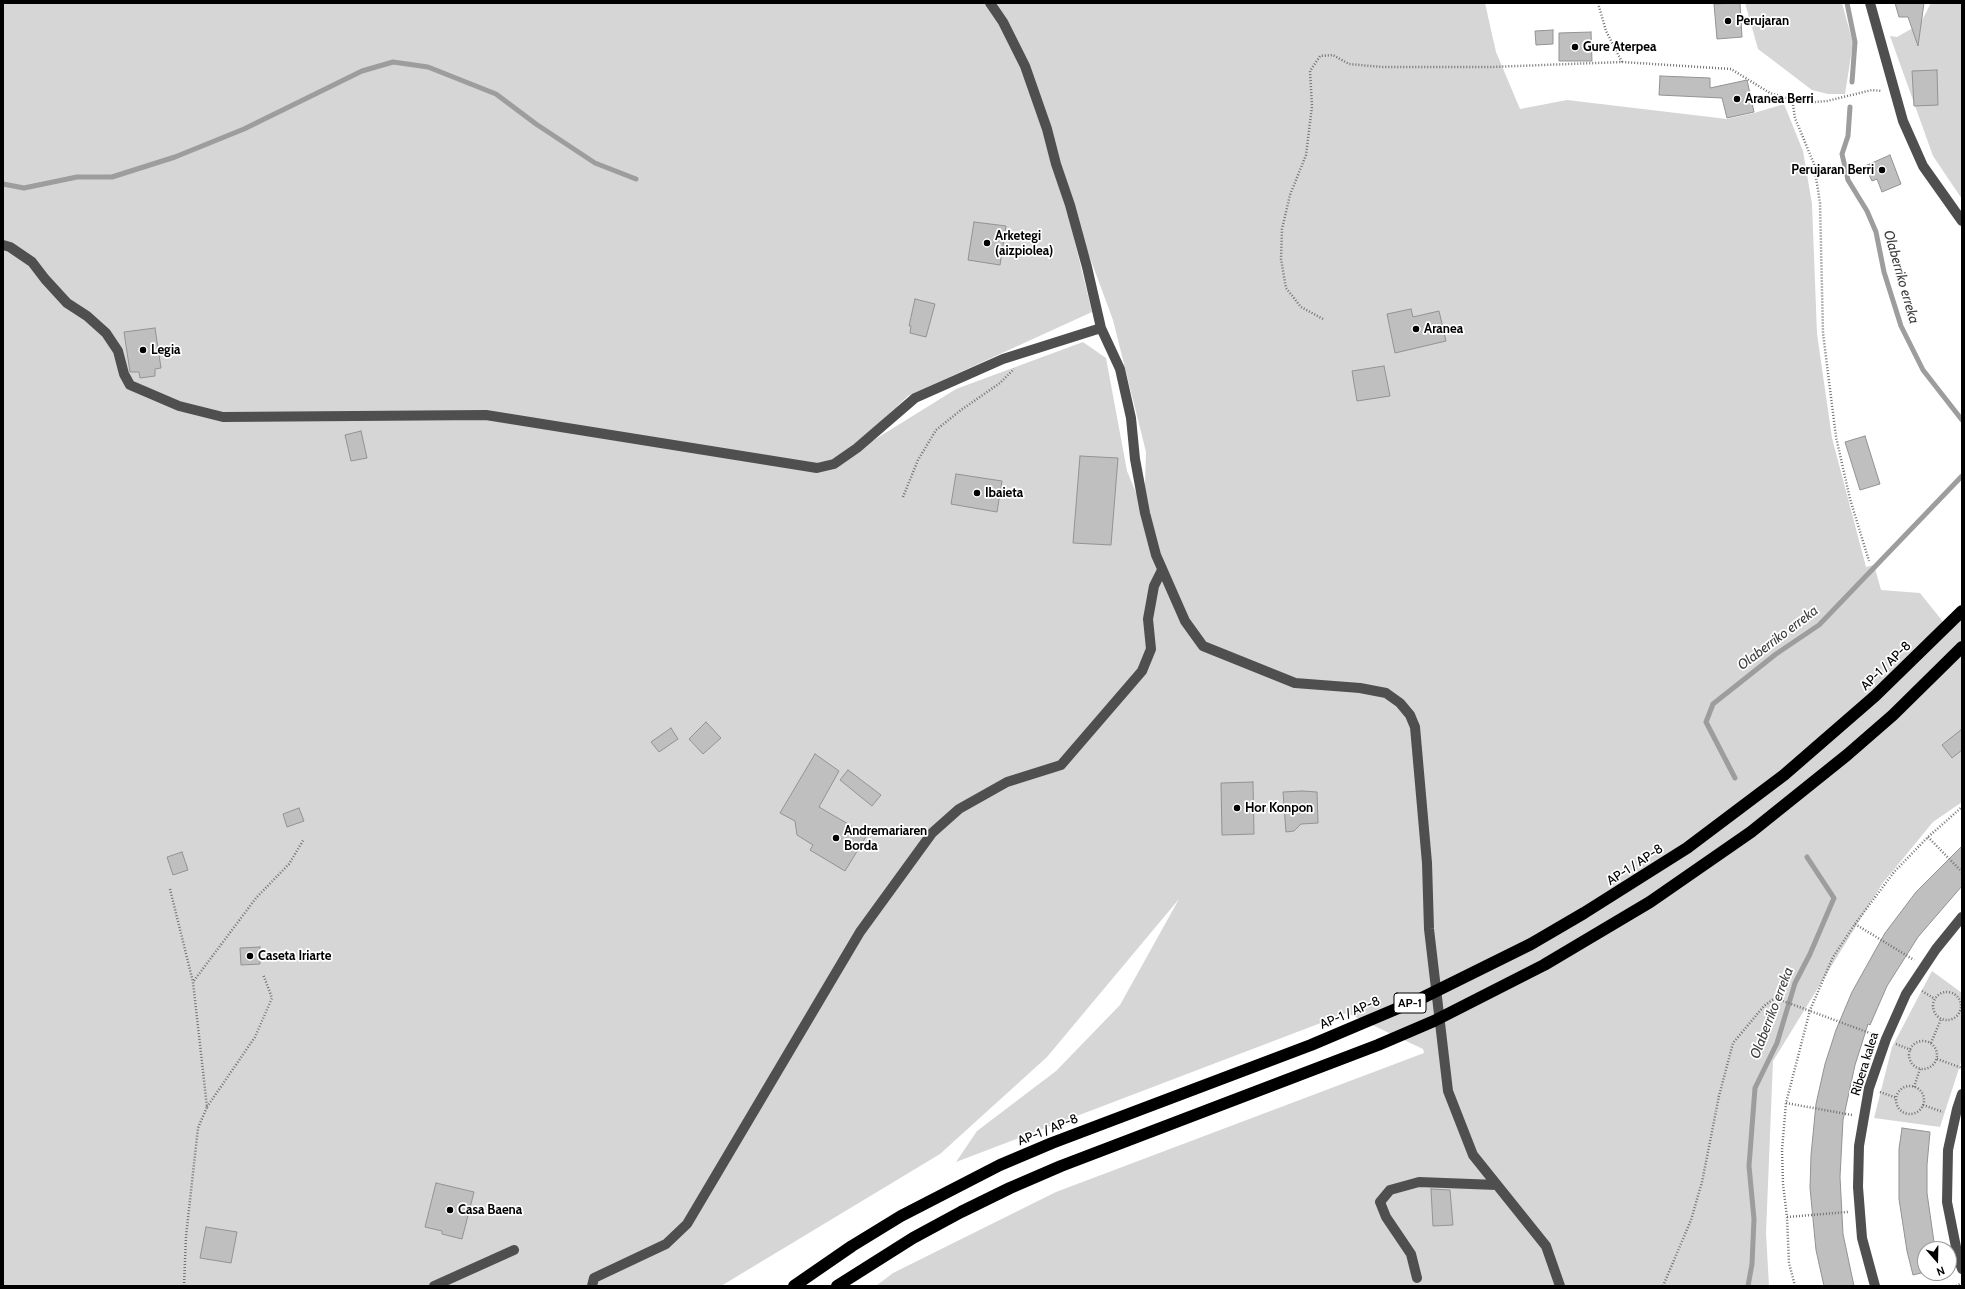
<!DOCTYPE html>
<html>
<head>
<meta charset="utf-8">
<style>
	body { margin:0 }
	#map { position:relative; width:1965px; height:1289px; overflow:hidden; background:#fff; font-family:Cabin,sans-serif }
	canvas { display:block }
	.frame { position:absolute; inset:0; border:4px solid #000; pointer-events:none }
	.north { position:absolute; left:1917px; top:1241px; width:40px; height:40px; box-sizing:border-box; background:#fff; border:1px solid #999; border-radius:50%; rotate:160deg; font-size:11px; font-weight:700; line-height:16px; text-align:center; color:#000 }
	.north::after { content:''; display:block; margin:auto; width:14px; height:18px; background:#000; clip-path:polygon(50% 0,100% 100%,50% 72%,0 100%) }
</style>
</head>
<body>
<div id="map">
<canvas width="1965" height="1289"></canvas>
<div class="frame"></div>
<div class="north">N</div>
</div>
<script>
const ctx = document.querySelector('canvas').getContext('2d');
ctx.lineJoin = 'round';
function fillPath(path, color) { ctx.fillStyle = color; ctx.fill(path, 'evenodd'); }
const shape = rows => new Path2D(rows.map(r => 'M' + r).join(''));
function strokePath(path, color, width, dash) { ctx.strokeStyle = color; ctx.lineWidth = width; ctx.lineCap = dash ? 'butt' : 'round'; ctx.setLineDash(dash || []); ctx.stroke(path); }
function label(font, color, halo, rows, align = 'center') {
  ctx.font = font + ' Cabin,sans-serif'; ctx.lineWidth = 3.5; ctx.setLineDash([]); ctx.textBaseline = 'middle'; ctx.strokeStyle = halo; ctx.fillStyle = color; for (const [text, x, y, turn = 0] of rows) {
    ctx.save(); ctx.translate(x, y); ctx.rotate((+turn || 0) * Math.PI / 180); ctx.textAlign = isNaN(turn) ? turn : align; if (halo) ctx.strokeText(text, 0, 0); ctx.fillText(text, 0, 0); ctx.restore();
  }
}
const green = shape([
	[3,3,1485,3,1496,52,1520,109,1567,100,1727,119,1754,113,1784,104,1803,151,1812,204,1817,334,1832,438,1866,567,1874,565,1881,590,1920,593,1948,628,1962,618,1962,802,1933,822,1882,884,1773,1061,1766,1233,1769,1286,876,1286,893,1273,1056,1192,1424,1053,1423,1049,1347,1013,956,1162,977,1131,1056,1071,1120,1005,1179,899,1047,1057,940,1154,721,1286,3,1286],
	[1057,169,1113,320,1146,452,1144,512,1127,471,1106,358,1083,342,956,389,837,463,908,396,1092,312],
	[1745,3,1842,3,1853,43,1845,94,1828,94,1812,90,1758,49],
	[1931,3,1962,3,1962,199,1933,156,1890,36,1897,37,1920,24],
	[1932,971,1962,993,1962,1059,1940,1127,1874,1118,1892,1047]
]);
const stream = shape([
	[1847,3,1855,42,1852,82],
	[1850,107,1848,136,1842,154,1848,180,1867,211,1876,232,1884,272,1901,326,1923,370,1962,420],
	[3,184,24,188,77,177,112,177,175,157,244,129,362,71,393,62,428,67,496,94,536,124,595,163,636,179],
	[1735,778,1706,722,1713,704,1776,654,1819,625,1962,476],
	[1748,1286,1752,1264,1754,1219,1749,1166,1755,1088,1777,1043,1795,983,1810,954,1834,898,1807,857]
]);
const building = shape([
	[1740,3,1742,37,1717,39,1714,4,1740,3],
	[1895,3,1924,3,1918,46,1908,17,1899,17,1895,3],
	[1553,30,1553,44,1536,45,1535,31,1553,30],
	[1591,32,1592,61,1559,61,1559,33,1591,32],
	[1937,70,1938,105,1914,106,1912,71,1937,70],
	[1660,76,1710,78,1710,88,1747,80,1754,112,1727,118,1722,98,1659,95,1660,76],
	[1890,155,1901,184,1882,192,1877,179,1872,181,1865,166,1890,155],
	[974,222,1006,226,1000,265,968,260,974,222],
	[915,299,935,304,926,337,910,333,911,326,909,326,915,299],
	[1411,309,1413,317,1439,311,1446,341,1395,353,1387,314,1411,309],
	[155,328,161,368,155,369,155,376,140,378,139,372,130,372,124,332,155,328],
	[1384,366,1390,396,1357,401,1352,371,1384,366],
	[361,431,367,458,351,461,345,435,361,431],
	[1865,436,1880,484,1860,490,1845,442,1865,436],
	[1080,456,1118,458,1111,545,1073,543,1080,456],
	[956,474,1002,481,997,512,951,504,956,474],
	[706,722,721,738,703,754,689,739,706,722],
	[671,728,678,739,659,752,651,742,671,728],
	[1962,729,1962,750,1952,758,1942,745,1962,729],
	[815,754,839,771,819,807,867,835,845,871,810,850,813,845,797,835,795,821,780,813,815,754],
	[848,770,881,795,872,806,840,780,848,770],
	[1253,782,1254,834,1222,835,1221,783,1253,782],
	[1302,791,1317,792,1318,823,1301,824,1294,831,1286,832,1283,792,1302,791],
	[299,808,304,821,287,827,283,814,299,808],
	[1962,846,1962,886,1918,937,1887,986,1870,1025,1868,1024,1855,1065,1843,1120,1840,1177,1843,1234,1854,1286,1824,1286,1816,1250,1810,1188,1811,1155,1816,1104,1825,1064,1836,1030,1852,992,1885,933,1916,892,1962,846],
	[182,852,188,870,173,875,167,857,182,852],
	[260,947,260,964,241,965,240,948,260,947],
	[1902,1128,1930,1132,1927,1165,1927,1193,1935,1249,1925,1249,1925,1272,1913,1275,1907,1251,1899,1199,1899,1149,1902,1128],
	[436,1183,474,1192,462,1239,442,1234,442,1231,425,1227,436,1183],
	[1431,1189,1450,1190,1453,1225,1433,1226,1431,1189],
	[206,1227,237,1232,231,1263,200,1258,206,1227]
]);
const path = shape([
	[1598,3,1606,31,1622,62],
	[1792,99,1795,118,1814,164,1820,203,1823,333,1836,437,1850,499,1869,561],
	[1323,319,1301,307,1286,288,1281,259,1282,229,1290,195,1306,155,1312,106,1310,71,1320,56,1333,55,1349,64,1382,67,1491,67,1622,62,1731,69,1770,93,1804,103,1827,101,1872,90,1882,91],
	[903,497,918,460,936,430,961,410,1000,383,1014,369],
	[1928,837,1962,872],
	[170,889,193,982],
	[1855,924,1914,960],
	[1922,991,1935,999],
	'1933 1006a14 14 0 1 1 28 0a14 14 0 1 1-28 0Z',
	'1909 1055a14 14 0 1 1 28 0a14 14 0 1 1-28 0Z',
	[1931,1043,1941,1019],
	[1896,1044,1911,1050],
	[1937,1059,1962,1068],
	'1896 1100a14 14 0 1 1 28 0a14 14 0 1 1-28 0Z',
	[1914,1087,1920,1069],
	[1880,1092,1897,1098],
	[1786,1103,1852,1115],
	[1923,1105,1943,1112],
	[207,1107,255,1037,272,998,263,974],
	[1787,1217,1848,1212],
	[184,1286,186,1236,198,1128,207,1107,193,982,256,898,289,864,304,839],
	[1663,1286,1691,1220,1702,1182,1719,1096,1733,1043,1764,1006,1775,998,1875,1035],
	[1795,1286,1789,1263,1787,1217,1783,1184,1782,1150,1786,1103,1810,1010,1833,957,1855,924,1894,872,1928,837,1962,807],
	[1956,1286,1962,1283]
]);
const minor = shape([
	[990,3,1003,22,1025,66,1047,129,1056,164,1070,205,1087,267,1101,328,1120,369,1131,418,1135,459,1145,513,1156,555,1185,621,1203,646,1295,683,1360,688,1386,693,1400,703,1410,715,1415,727,1427,863,1429,929,1448,1091,1473,1155,1546,1246,1560,1286],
	[1870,3,1903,121,1923,166,1962,221],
	[3,245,10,247,32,262,45,279,67,303,87,316,106,333,118,351,124,374,130,385,179,406,223,417,486,415,817,468,834,464,857,448,915,398,1003,359,1101,328],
	[1962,1094,1957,1109,1948,1150,1947,1202,1958,1257,1962,1269],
	[1417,1278,1411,1254,1386,1217,1380,1202,1390,1190,1419,1182,1497,1185],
	[434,1286,514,1250],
	[592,1286,594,1278,666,1244,687,1224,860,932,932,833,959,809,1007,782,1061,765,1142,671,1151,649,1148,619,1154,586,1162,570],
	[1875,1286,1862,1238,1858,1187,1859,1146,1869,1088,1886,1039,1906,994,1936,949,1962,917]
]);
const highway = shape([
	[794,1286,852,1246,901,1216,1000,1165,1052,1143,1311,1045,1422,998,1531,944,1584,913,1687,848,1784,775,1875,696,1962,611],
	[837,1286,913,1238,961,1212,1010,1188,1061,1166,1378,1045,1434,1021,1544,965,1650,902,1751,832,1847,755,1893,715,1962,647]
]);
const markers = [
	[1728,21,4,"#000"],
	[1575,47,4,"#000"],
	[1737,99,4,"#000"],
	[1882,170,4,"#000"],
	[987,243,4,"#000"],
	[1416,329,4,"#000"],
	[143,350,4,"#000"],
	[977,493,4,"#000"],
	[1237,808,4,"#000"],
	[836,838,4,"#000"],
	[250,956,4,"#000"],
	[450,1210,4,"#000"]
];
const shields = [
	[1410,1003,32]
];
const shieldNames = [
	["AP-1",1410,1003]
];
const poiNames = [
	["Perujaran",1736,21],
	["Gure Aterpea",1583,47],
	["Aranea Berri",1745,99],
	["Perujaran Berri",1874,170,"right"],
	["Arketegi",995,236],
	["(aizpiolea)",995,251],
	["Aranea",1424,329],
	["Legia",151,350],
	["Ibaieta",985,493],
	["Hor Konpon",1245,808],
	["Andremariaren",844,831],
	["Borda",844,846],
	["Caseta Iriarte",258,956],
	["Casa Baena",458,1210]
];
const streetNames = [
	["AP-1 / AP-8",1886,666,-44],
	["AP-1 / AP-8",1635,865,-33],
	["AP-1 / AP-8",1350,1013,-23],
	["Ribera kalea",1865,1064,-73],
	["AP-1 / AP-8",1048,1130,-22]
];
const waterNames = [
	["Olaberriko erreka",1901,277,74],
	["Olaberriko erreka",1778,638,-37],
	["Olaberriko erreka",1772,1013,-69]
];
fillPath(green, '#d6d6d6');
strokePath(stream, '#9d9d9d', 5);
fillPath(building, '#bfbfbf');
strokePath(building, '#939393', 1);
strokePath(path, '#717171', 2.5, [1, 2]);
strokePath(minor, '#4f4f4f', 10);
strokePath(highway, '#000', 12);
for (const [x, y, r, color] of markers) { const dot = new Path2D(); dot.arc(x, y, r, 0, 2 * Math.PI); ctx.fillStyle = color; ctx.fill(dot); strokePath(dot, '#fff', 1.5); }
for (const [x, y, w] of shields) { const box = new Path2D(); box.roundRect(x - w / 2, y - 10, w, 20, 3); ctx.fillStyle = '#fff'; ctx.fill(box); strokePath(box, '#000', 1); }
label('bold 12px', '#000', null, shieldNames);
label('bold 13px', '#000', '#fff', poiNames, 'left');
label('13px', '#000', '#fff', streetNames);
label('italic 14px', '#3e3e3e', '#fff', waterNames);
</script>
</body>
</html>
